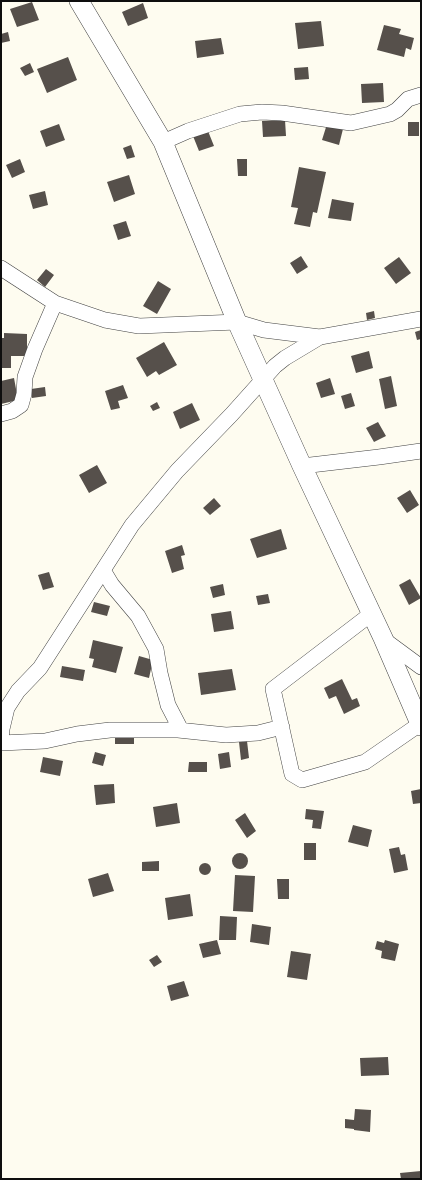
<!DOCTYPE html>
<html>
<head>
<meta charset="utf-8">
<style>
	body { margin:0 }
	#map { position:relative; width:422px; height:1180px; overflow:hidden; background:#fefcf0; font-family:Lora,serif }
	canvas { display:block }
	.frame { position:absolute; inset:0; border:2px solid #0e0e0e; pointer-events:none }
</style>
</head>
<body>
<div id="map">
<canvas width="422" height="1180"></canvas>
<div class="frame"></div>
</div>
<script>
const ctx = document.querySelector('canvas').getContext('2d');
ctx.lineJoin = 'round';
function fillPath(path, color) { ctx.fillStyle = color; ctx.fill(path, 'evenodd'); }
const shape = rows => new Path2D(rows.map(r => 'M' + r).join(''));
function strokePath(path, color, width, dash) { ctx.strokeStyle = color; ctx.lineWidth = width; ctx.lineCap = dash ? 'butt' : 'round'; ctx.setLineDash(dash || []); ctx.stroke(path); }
const building = shape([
	[32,2,39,20,17,27,10,9],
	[143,3,148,18,128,26,122,12],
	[321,21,324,46,298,49,295,23],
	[384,25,401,29,399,34,414,38,411,50,406,48,404,57,377,50],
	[8,32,10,41,1,43,1,34],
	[221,38,224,54,197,58,195,41],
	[68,57,77,80,47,93,37,69],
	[30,63,34,72,25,76,20,68],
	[308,67,309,79,295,80,294,68],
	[383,83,384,102,362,103,361,84],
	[285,120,286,136,263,137,262,121],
	[408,122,419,122,419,136,408,136],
	[59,124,65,140,46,147,40,131],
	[327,124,343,129,339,145,322,140],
	[208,131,214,146,199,151,193,136],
	[131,145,135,157,127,159,123,148],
	[20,159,25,172,12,178,6,165],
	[237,159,247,159,247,176,238,176],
	[299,167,326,172,317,213,313,212,310,227,294,224,298,208,291,207],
	[129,175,135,194,114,202,107,182],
	[45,191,48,205,33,209,29,195],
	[332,199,354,203,351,221,328,218],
	[126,221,131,236,118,240,113,225],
	[301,256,308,267,297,274,290,263],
	[399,257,411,273,396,284,384,268],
	[46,269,54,275,45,287,37,280],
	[158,281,171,289,157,314,143,306],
	[374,311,375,318,367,320,366,313],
	[421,330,421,339,417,340,415,332],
	[4,333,27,334,27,356,11,356,11,368,1,368,1,338,4,338],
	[164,342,177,365,159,375,156,371,147,377,136,358],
	[369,351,373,368,356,373,351,356],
	[391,376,397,406,385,409,379,379],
	[14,378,18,400,1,404,1,381],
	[330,378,335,394,321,398,316,383],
	[123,385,128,398,118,401,120,408,111,410,105,391],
	[45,387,46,396,32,398,31,389],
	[351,393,355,406,345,409,341,396],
	[157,402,160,408,153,411,150,406],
	[192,403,200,420,180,429,173,412],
	[378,422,386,436,374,442,366,428],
	[97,465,107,483,89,493,79,475],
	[410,490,419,505,407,513,397,498],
	[214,498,221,506,210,515,203,508],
	[281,529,287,549,257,558,250,539],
	[182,545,185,555,181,556,184,569,172,573,165,551],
	[49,572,54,587,43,590,38,575],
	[410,579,421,598,409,605,399,585],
	[223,584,225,595,213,598,210,587],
	[268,594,270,603,258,605,256,596],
	[94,602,110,606,107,616,91,612],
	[231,611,234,629,214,632,211,614],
	[93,640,123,647,116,673,92,667,94,659,89,658],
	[139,656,153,660,149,678,134,674],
	[62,666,85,670,83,681,60,677],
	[232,669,236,690,201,695,198,673],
	[342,679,352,700,357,698,360,706,344,714,336,696,329,699,324,688],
	[115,735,134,736,134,744,115,744],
	[247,741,249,758,241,760,239,742],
	[95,752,106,755,103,766,92,763],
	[229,752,231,767,220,769,218,754],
	[43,757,63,761,60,776,40,772],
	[189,762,207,762,207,772,188,772],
	[114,784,115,803,96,805,94,785],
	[421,789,421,803,413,804,411,791],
	[177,803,180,823,156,827,153,807],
	[306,809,324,811,321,829,312,828,313,820,305,819],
	[245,813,256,831,247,838,235,820],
	[353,825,372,830,368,847,348,842],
	[304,843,316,843,316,860,304,860],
	[399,847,401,855,405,854,408,870,394,873,389,849],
	'232 861a8 8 0 1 1 16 0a8 8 0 1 1-16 0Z',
	[159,861,159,871,142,871,142,862],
	'199 869a6 6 0 1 1 12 0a6 6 0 1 1-12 0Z',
	[108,873,114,891,93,897,88,879],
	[235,875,255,876,253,912,233,911],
	[277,879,289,879,289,899,278,899],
	[190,894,193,916,168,920,165,898],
	[220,916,237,917,236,940,219,940],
	[252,924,271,927,269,945,250,942],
	[217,940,221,954,203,958,199,944],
	[385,940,399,944,395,961,381,958,382,951,375,949,377,941,384,943],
	[291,951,311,954,307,980,287,977],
	[157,955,162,962,154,967,149,960],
	[184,981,189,996,171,1001,167,986],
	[388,1057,389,1075,361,1076,360,1058],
	[355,1109,371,1110,370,1132,354,1130,354,1129,345,1128,345,1119,354,1120],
	[421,1171,421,1179,401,1179,400,1173]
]);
const minor = shape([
	[163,142,188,131,240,114,262,112,282,113,351,123,390,114,397,110,408,99,421,95],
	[1,268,55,303,105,320,139,326,237,322,264,330,320,337,421,319],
	[1,414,12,411,21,405,24,394,25,377,35,349,55,303],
	[302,466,379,457,421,451],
	[103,570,112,585,138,616,156,649,160,673,168,705,181,730],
	[371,614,273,689,292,774,302,780,365,762,420,724],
	[383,639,421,667],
	[282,727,258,733,226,735,178,730,110,730,77,734,45,741,1,743,2,729,7,708,18,691,40,668,132,525,177,471,232,414,275,366,285,358,320,337]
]);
const tertiary = shape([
	[79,1,163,142,237,322,302,466,383,638,421,726]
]);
fillPath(building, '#56504b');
strokePath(minor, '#414141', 16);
strokePath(tertiary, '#414141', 20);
strokePath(minor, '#fff', 15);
strokePath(tertiary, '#fff', 19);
</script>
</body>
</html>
